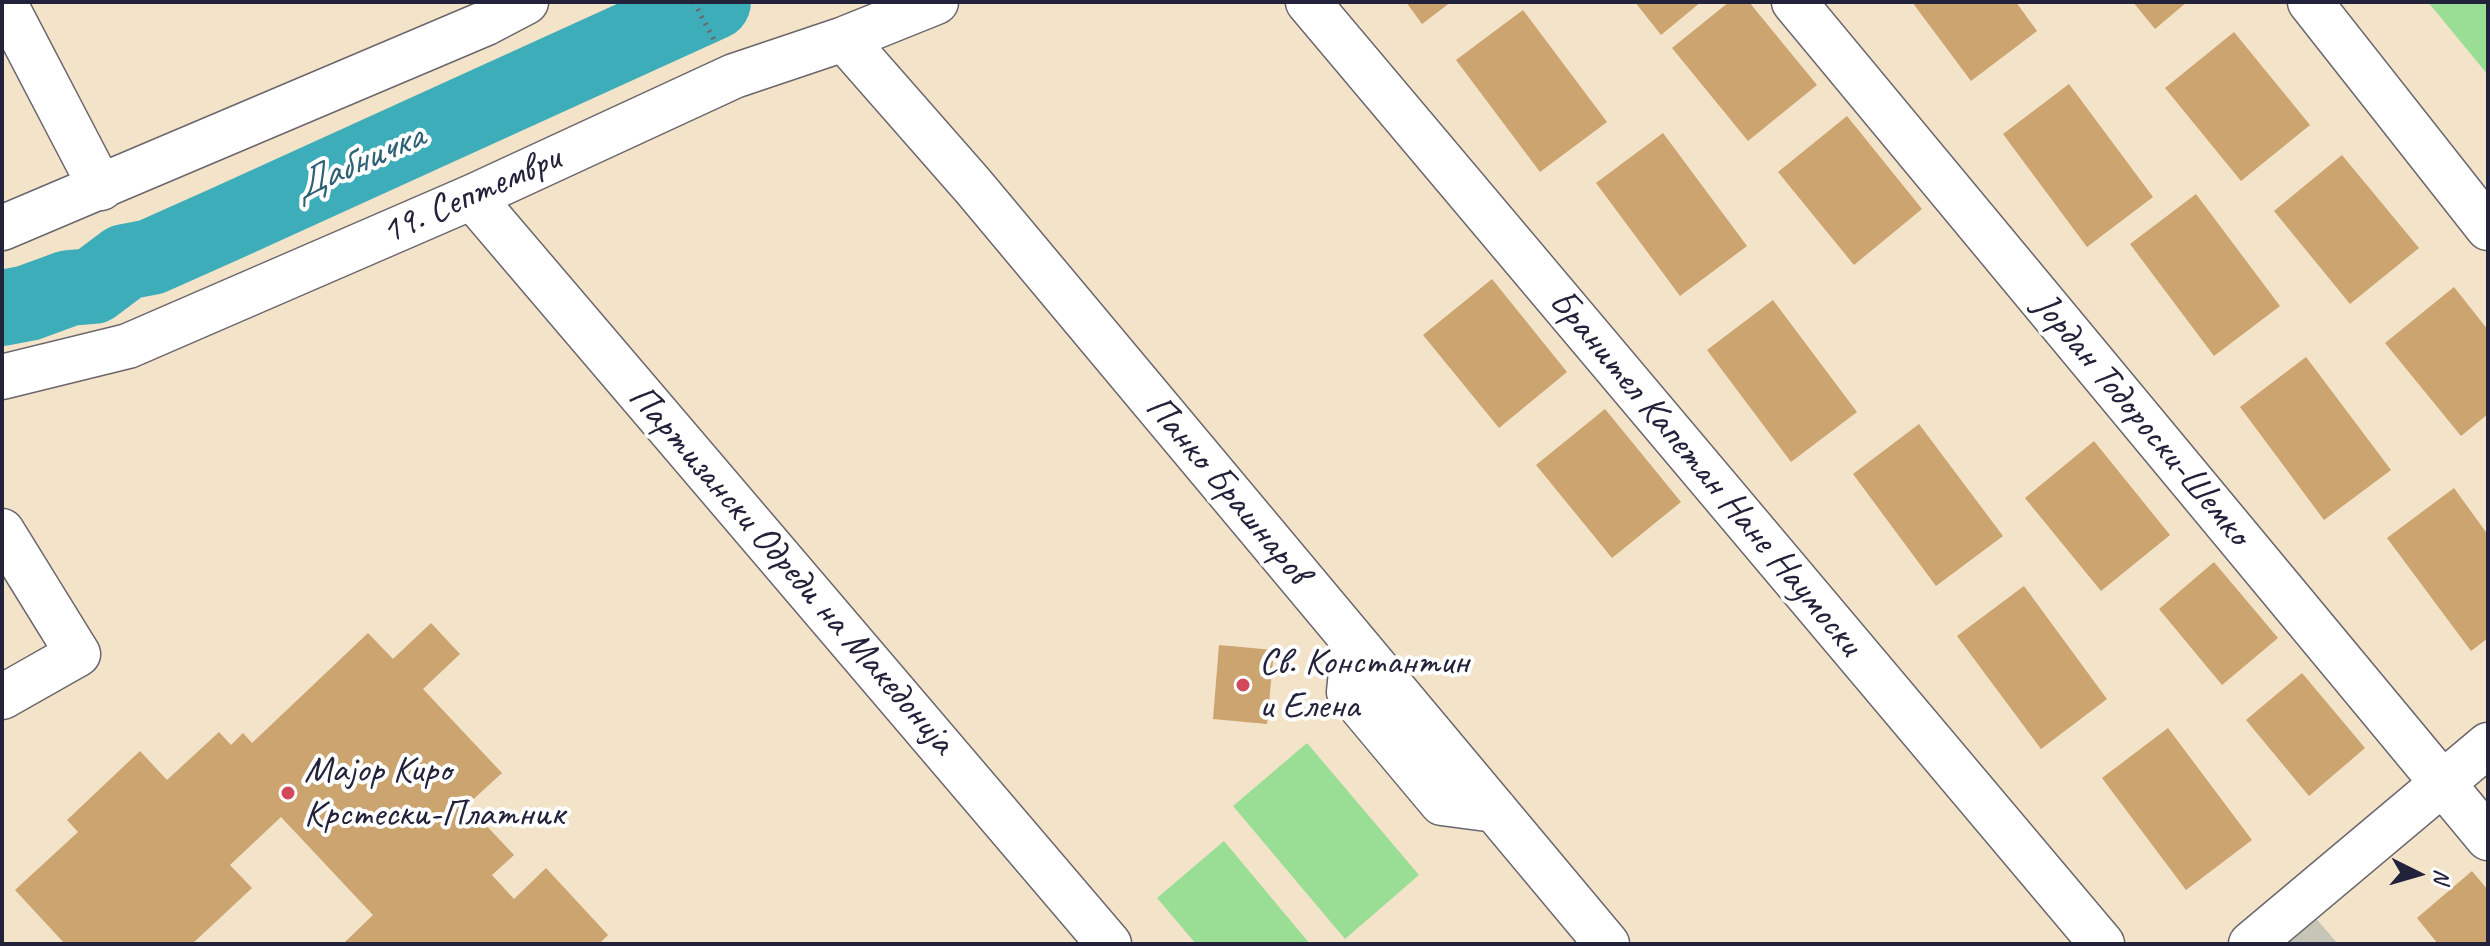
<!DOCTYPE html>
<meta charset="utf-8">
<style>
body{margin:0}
#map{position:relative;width:2490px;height:946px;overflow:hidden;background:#f3e3c9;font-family:Caveat,sans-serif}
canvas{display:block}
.frame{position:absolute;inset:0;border:4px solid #22223b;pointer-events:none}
.north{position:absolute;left:2378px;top:834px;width:80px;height:80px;-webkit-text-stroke:6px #fff;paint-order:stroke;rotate:95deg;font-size:22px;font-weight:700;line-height:32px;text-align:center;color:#22223b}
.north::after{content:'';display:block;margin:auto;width:28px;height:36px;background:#22223b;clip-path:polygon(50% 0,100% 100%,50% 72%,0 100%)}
</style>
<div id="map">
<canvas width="2490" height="946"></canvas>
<div class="frame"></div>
<div class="north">N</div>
</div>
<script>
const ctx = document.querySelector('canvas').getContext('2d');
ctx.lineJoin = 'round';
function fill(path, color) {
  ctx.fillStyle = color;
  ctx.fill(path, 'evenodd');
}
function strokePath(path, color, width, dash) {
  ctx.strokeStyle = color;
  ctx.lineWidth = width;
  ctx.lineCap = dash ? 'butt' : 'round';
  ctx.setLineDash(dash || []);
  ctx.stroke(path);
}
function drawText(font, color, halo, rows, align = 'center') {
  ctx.font = font + ' Caveat,sans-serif';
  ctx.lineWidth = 8;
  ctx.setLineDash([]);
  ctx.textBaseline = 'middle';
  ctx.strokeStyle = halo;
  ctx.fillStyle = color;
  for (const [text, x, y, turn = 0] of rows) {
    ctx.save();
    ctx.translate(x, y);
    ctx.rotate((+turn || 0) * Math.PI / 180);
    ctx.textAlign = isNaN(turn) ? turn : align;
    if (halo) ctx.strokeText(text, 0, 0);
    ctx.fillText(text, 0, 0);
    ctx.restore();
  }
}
fill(new Path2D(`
 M2301,901L2338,944H2251Z`), '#c6c5b8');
fill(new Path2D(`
 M2428,2H2488V75Z
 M1307,743L1419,875L1345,939L1233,806Z
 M1224,841L1310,944H1196L1157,898Z`), '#9ade96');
strokePath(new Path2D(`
 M2,308L28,303L69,288L93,286L125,262L151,257L225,224L713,2`), '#3dadb9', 76);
fill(new Path2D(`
 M1406,2H1451L1422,24Z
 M1635,2H1701L1661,35Z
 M1729,2H1749L1817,85L1748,141L1672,48Z
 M1912,2H2016L2037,31L1971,81Z
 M2133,2H2187L2155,29Z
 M1523,10L1607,122L1540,172L1456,60Z
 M2234,32L2310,125L2241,181L2165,88Z
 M2069,84L2153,197L2087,247L2003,134Z
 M1847,116L1922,209L1854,265L1778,172Z
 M1663,133L1747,246L1680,296L1596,183Z
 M2342,155L2419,248L2350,304L2274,211Z
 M2196,194L2280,306L2214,356L2130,244Z
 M1492,279L1567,372L1499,428L1423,335Z
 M2454,287L2488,330V414L2461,436L2385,343Z
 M1773,300L1857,412L1791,462L1707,350Z
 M2306,357L2391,470L2324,520L2240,407Z
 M1605,409L1681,502L1612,558L1536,465Z
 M1919,424L2003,536L1936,586L1853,474Z
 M2094,441L2170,535L2101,591L2025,498Z
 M2454,488L2488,535V638L2471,651L2387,538Z
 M2214,562L2278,638L2222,685L2159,609Z
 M2024,586L2107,699L2041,749L1957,636Z
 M431,623L460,654L423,689L502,773L467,805L514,855L492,875L514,899L546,868L608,935L599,944H343L373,915L281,817L230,865L252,888L192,944H65L15,890L78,832L67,820L140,751L167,780L219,732L231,745L243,733L252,743L368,633L393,659Z
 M1219,645L1274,650L1267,724L1213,719Z
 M2302,673L2365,748L2309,796L2246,720Z
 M2168,728L2252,840L2186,890L2102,778Z
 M2472,871L2488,890V944H2438L2417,918Z`), '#cba46f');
const minor = new Path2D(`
 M4,2L101,188
 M1308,2L2102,944
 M1794,2L2488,838
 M2310,2L2488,228
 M844,39L973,186L1607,944
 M472,197L1109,944
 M2,228L486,23L526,2
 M2,377L128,346L472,197L734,76L844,39L936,2
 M2,531L78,654L2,697
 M1354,643L1349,692L1442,803L1495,810
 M2251,944L2488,745`);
strokePath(minor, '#6b666d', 47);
strokePath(new Path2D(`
 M694,2L714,40`), '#6b666d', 5, [2, 6]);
strokePath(minor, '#fff', 44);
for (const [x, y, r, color] of [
 [1243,685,8,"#d1495b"],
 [288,793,8,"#d1495b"]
]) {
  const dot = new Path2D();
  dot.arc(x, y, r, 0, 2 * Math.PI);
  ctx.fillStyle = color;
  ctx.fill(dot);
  strokePath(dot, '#fff', 3);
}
drawText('38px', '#22223b', '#fff', [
 ["19. Септември",471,196,-24],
 ["Јордан Тодороски-Шемко",2141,420,50],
 ["Бранител Капетан Нане Наумоски",1705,473,50],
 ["Панко Брашнаров",1227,490,50],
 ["Партизански Одреди на Македонија",791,570,49]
]);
drawText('38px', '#22223b', '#fff', [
 ["Св. Константин",1259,663],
 ["и Елена",1259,707],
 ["Мајор Киро",304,771],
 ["Крстески-Платник",304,815]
], 'left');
drawText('italic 40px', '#2e6174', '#fff', [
 ["Дабничка",359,163,-24]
]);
</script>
